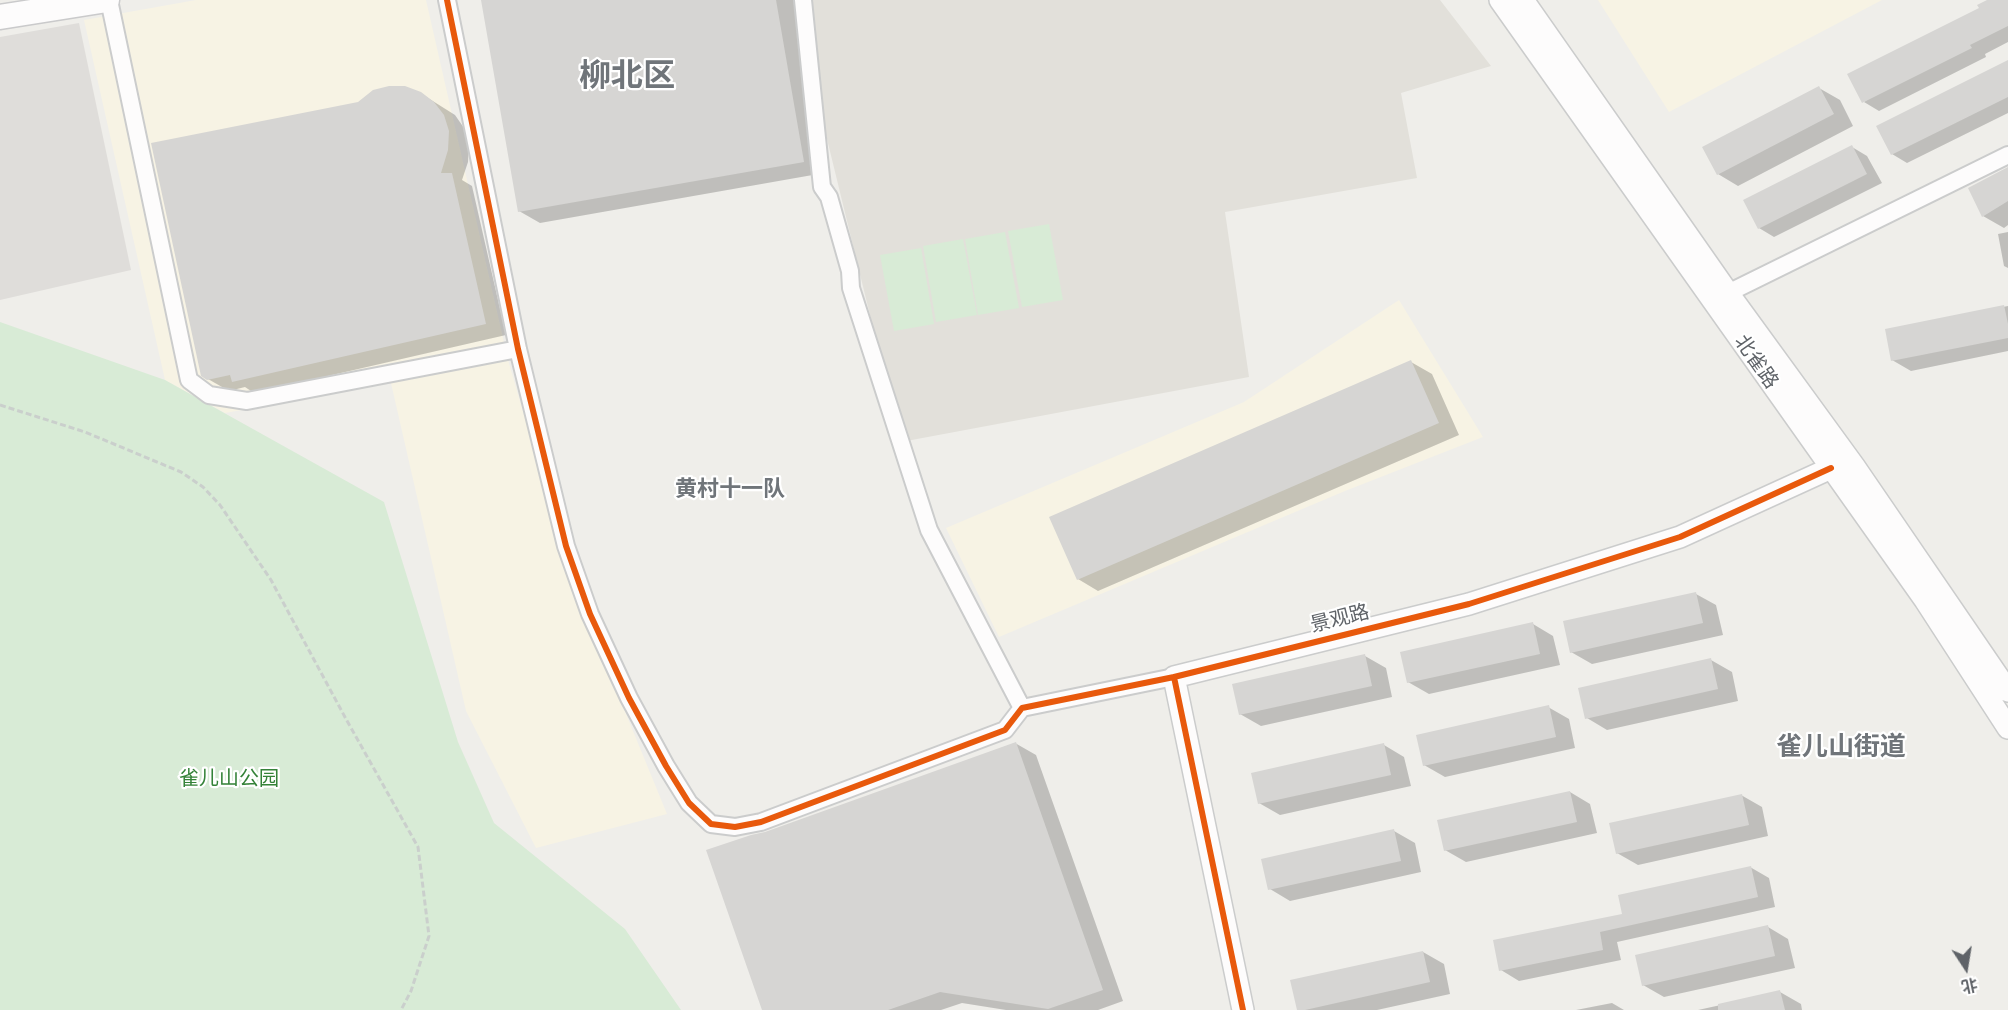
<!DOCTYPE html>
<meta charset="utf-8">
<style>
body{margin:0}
#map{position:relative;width:2008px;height:1010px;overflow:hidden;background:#efeeea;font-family:"IBM Plex Sans","Noto Sans SC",sans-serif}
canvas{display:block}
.north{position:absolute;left:1936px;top:938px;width:60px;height:60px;-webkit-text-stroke:4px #fff;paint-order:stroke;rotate:168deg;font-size:16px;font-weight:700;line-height:24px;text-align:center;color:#5f6368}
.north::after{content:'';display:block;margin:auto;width:21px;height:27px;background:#5f6368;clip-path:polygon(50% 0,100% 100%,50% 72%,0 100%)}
</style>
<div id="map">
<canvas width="2008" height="1010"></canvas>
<div class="north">北</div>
</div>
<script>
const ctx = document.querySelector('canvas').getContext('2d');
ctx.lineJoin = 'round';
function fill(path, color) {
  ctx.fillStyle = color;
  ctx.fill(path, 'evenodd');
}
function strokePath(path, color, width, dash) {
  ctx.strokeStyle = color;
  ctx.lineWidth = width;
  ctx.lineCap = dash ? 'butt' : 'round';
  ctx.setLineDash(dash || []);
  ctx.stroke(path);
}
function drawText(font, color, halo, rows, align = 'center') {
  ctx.font = font + ' "IBM Plex Sans","Noto Sans SC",sans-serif';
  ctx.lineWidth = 4.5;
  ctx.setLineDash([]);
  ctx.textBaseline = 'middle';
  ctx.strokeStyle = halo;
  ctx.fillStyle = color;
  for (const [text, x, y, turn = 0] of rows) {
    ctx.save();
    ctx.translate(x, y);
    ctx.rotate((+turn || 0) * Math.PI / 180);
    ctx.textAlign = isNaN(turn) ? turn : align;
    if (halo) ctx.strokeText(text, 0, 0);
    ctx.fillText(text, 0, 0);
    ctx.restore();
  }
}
fill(new Path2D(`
 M196,0H426L508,360L574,587L667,814L536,848L466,711L391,383L225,413L165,380L84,20Z
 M1598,0H1882L1669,112Z
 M1399,300L1483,437L1345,491L999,637L946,528L1244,402Z`), '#f7f3e4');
fill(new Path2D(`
 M79,23L131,270L0,300V37Z`), '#dfddda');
fill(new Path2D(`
 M808,0H1440L1491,66L1401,93L1417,178L1225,212L1249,377L901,442L816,94Z`), '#e2e0da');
fill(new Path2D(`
 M1049,224L1063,300L1022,307L1008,231Z
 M1005,232L1019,308L978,315L965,239Z
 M963,239L977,315L936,322L923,246Z
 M921,248L934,324L894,331L880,255Z
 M0,322L165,380L384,502L458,742L494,823L625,929L681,1010H0Z`), '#d8ebd6');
fill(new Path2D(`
 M482,0H794L824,173L540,223L519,211Z
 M1990,0H2008V42L1985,54L1986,57L1879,111L1864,102Z
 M2008,61V113L1907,163L1892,154Z
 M1819,88L1840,100L1853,126L1738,186L1718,174Z
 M420,93L455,115L464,128L469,144L468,162L462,180L472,186L506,335L254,393L245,387L229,391L208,379Z
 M1852,147L1867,156L1882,183L1774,237L1759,228Z
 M2008,168V225L2004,228L1983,216Z
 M2008,232V268L2004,266L1998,234Z
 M2008,306V351L1911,371L1892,360L1886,330Z
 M1411,362L1432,374L1459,435L1098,591L1078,579Z
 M1696,594L1716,605L1723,635L1592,664L1571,652Z
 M1533,624L1553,636L1560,665L1429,694L1408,682Z
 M1365,656L1386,668L1392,697L1261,726L1240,714Z
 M1711,660L1732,672L1738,701L1607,730L1587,718Z
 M1548,707L1569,719L1575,748L1445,777L1424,765Z
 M1015,743L1036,755L1123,1001L1098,1010H1006L962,1003L941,1010H763L765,833Z
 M1384,745L1404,757L1411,786L1280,815L1259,803Z
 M1570,792L1590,804L1597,833L1466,862L1445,850Z
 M1741,795L1762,807L1768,836L1638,865L1617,853Z
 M1394,831L1415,843L1421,872L1290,901L1270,889Z
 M1750,867L1769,878L1775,907L1617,942L1621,960L1519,981L1501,970L1624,915Z
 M1768,927L1788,939L1795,968L1664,997L1643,985Z
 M1423,952L1444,964L1450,994L1377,1010H1298Z
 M1780,992L1801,1004L1802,1010H1698Z
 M1612,1003L1624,1010H1576Z`), '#0003');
fill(new Path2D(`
 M481,0H776L804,162L518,212Z
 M1987,0H2008V26L1970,45L1972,48L1862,103L1847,74L1979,8L1977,5Z
 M2008,60V97L1891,155L1876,126Z
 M389,86H405L421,92L434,102L444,115L449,131L448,150L441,173H452L486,324L232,382L230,375L207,380L201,376L151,143L358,102L373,90Z
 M1819,86L1834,114L1717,175L1702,147Z
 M1852,145L1867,174L1758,229L1743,200Z
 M2008,167V201L1982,217L1968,188Z
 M2004,305L2008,324V338L1891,361L1885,329Z
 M1411,360L1439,423L1077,580L1049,517Z
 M1696,592L1703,623L1570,653L1563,621Z
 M1533,622L1540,654L1407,683L1400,652Z
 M1365,654L1372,686L1239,715L1232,684Z
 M1711,658L1718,689L1585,719L1578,688Z
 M1549,705L1556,737L1423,766L1416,735Z
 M1016,742L1103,990L1048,1009L940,992L888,1010H762L706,850L751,835L765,832Z
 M1384,743L1391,775L1258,804L1251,773Z
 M1570,791L1577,822L1444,851L1437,820Z
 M1742,794L1749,825L1616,854L1609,823Z
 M1394,829L1401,861L1268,890L1261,859Z
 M1751,866L1758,897L1600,932L1603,950L1499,971L1493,940L1622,914L1618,895Z
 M1768,925L1775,956L1642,986L1635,955Z
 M1423,951L1430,982L1305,1010H1297L1290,980Z
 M1780,990L1785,1010H1718V1004Z`), '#d6d5d3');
const minor = new Path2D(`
 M109,0L189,380L209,395L247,401L518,349
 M447,0L518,349L566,546L590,614L629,698L666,766L689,803L711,824L735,827L761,822L1005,730L1022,708L1174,677
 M803,0L822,187L829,197L850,271L851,288L929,530L1022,708
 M1728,293L2008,155`);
const tertiary = new Path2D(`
 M1500,0L1925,600L2008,728
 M1523,0L1728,293L1854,466L2008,691
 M1243,1010L1174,677L1469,604L1680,537L1831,468`);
const secondary = new Path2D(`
 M0,17L107,0`);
strokePath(minor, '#cbcccc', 20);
strokePath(tertiary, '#cbcccc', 24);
strokePath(secondary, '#cacacb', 27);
strokePath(new Path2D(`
 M0,405L85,432L181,472L203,487L220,505L271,580L346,719L418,847L429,936L411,991L401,1010`), '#cacfcc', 3, [6, 3]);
strokePath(minor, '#fdfcfc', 16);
strokePath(tertiary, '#fdfcfc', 21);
strokePath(secondary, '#fdfcfc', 24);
strokePath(new Path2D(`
 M447,0L518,349L566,546L590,614L629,698L666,766L689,803L711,824L735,827L761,822L1005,730L1022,708L1174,677
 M1243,1010L1174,677L1469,604L1680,537L1831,468`), '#e8590c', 6);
drawText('20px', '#5f6368', '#fff', [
 ["北雀路",1756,362,55],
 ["景观路",1340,619,-14]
]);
drawText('20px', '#348238', '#fff', [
 ["雀儿山公园",229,779]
]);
drawText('bold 22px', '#70757a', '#fff', [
 ["黄村十一队",730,490]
]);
drawText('bold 26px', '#70757a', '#fff', [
 ["雀儿山街道",1841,747]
]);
drawText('bold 32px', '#70757a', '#fff', [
 ["柳北区",627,77]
]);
</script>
